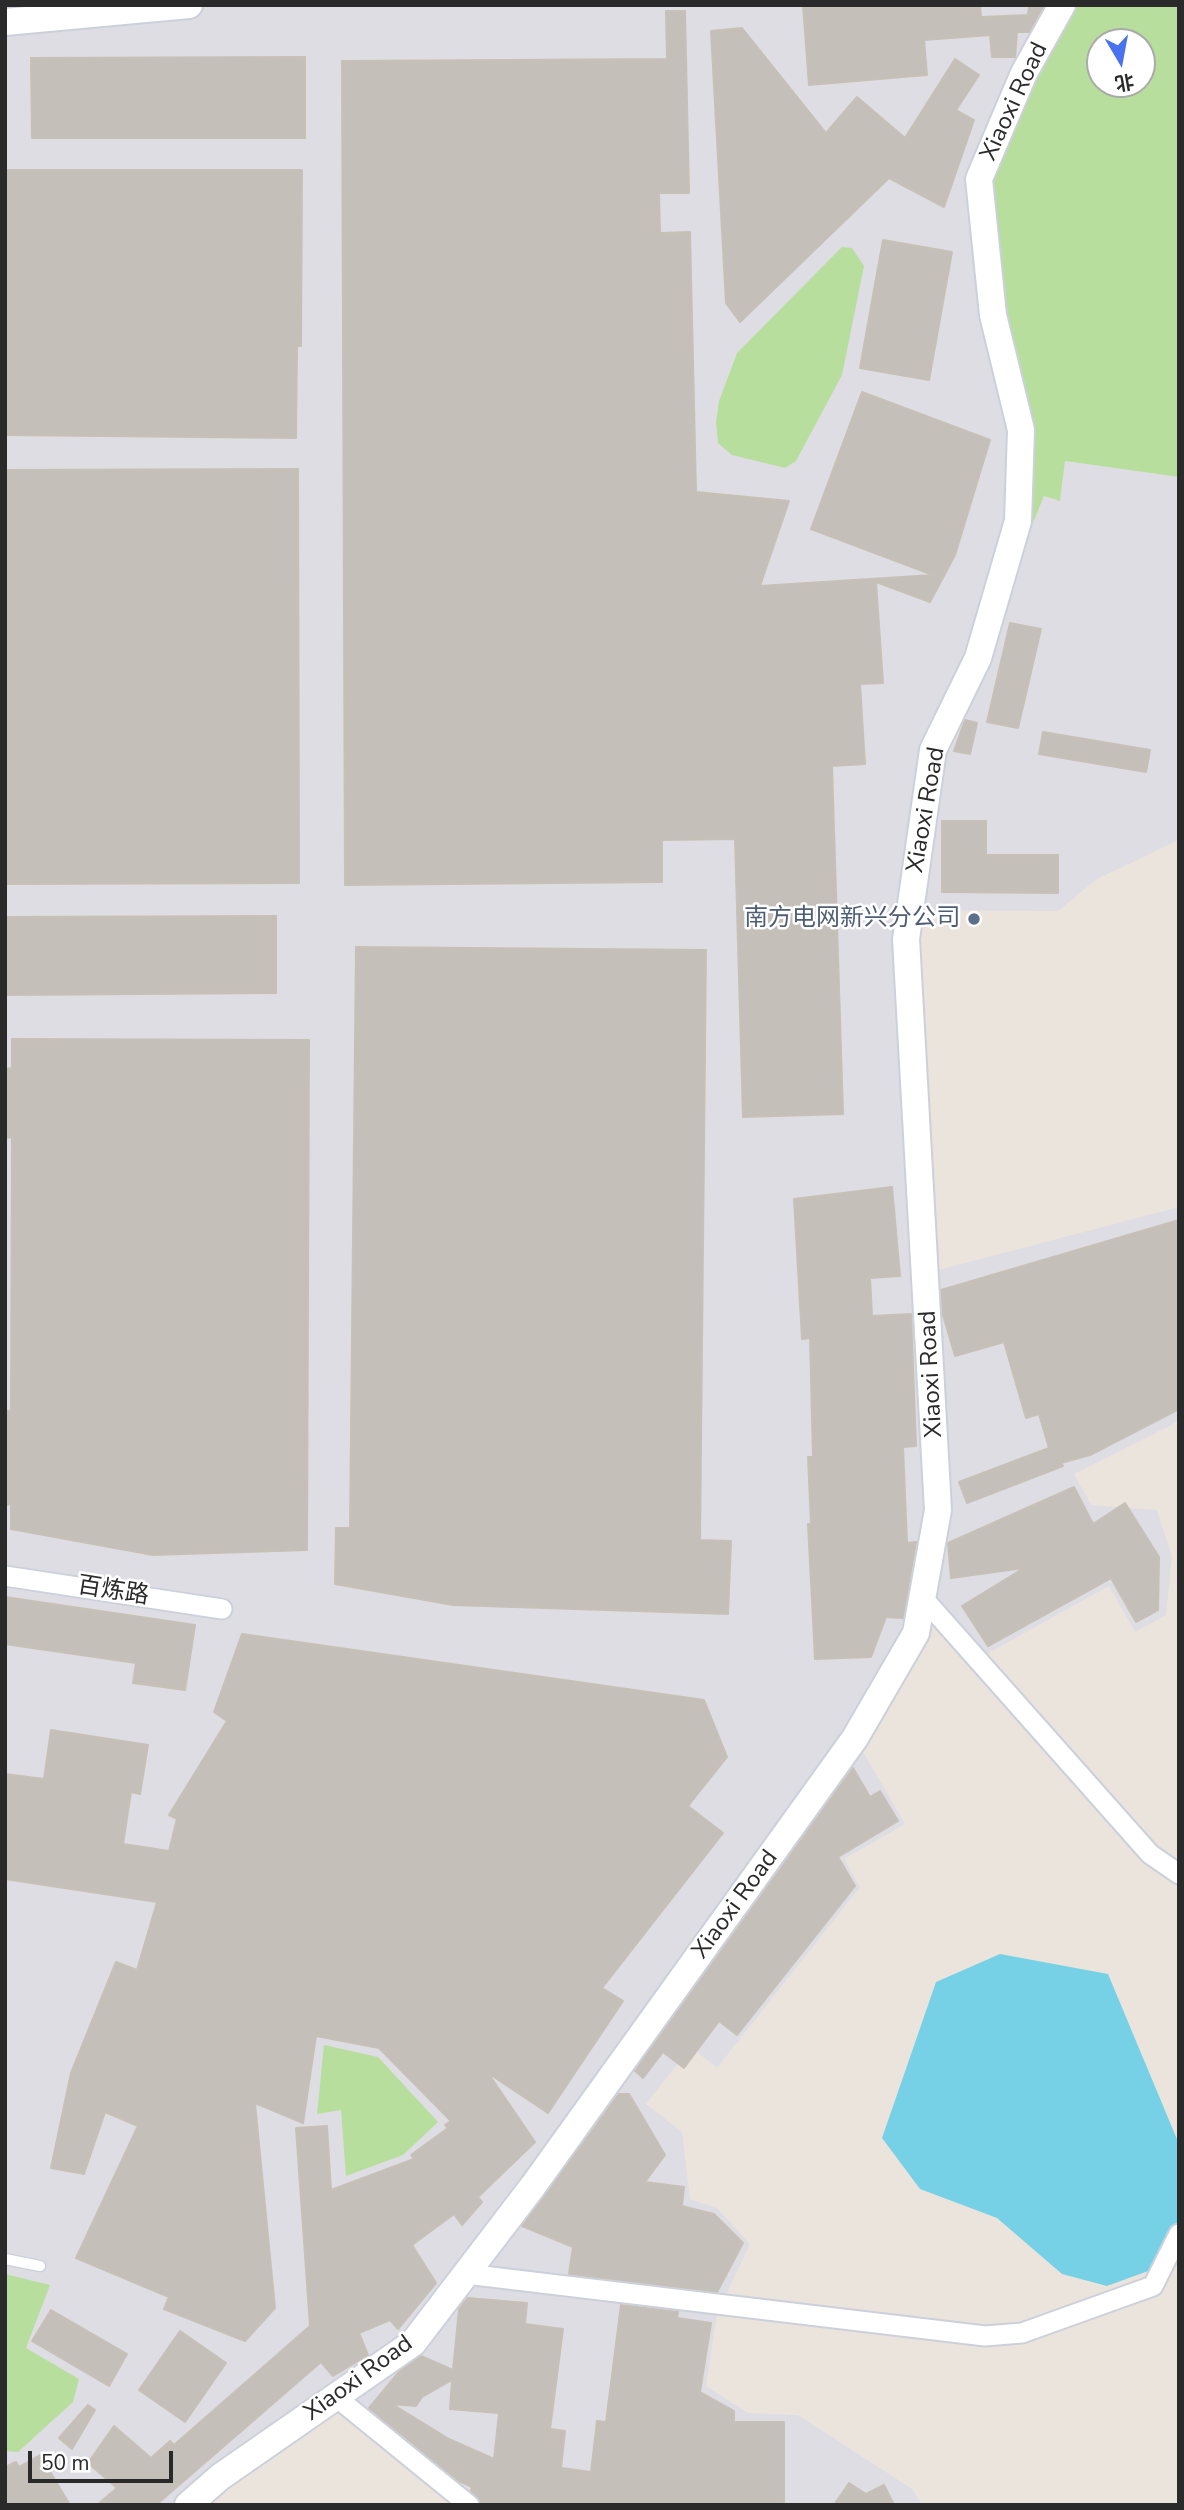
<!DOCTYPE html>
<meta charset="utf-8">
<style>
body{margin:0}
#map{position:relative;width:1184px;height:2510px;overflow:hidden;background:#ebe4dd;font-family:"Nunito Sans","Noto Sans SC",sans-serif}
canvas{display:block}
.frame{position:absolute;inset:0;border:7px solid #2a2a2a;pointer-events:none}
.north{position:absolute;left:1086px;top:28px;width:70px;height:70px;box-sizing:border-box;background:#fff;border:2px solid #aaa;border-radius:50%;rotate:170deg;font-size:19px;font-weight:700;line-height:28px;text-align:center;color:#2a2a2a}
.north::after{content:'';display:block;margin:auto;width:24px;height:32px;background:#4872ee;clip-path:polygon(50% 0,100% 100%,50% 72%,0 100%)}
.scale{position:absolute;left:28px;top:2451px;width:145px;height:32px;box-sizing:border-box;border:4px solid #2a2a2a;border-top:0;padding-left:9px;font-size:21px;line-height:24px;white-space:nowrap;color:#2a2a2a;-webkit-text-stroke:5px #fff;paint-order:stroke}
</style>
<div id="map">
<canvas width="1184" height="2510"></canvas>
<div class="frame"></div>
<div class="north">北</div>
<div class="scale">50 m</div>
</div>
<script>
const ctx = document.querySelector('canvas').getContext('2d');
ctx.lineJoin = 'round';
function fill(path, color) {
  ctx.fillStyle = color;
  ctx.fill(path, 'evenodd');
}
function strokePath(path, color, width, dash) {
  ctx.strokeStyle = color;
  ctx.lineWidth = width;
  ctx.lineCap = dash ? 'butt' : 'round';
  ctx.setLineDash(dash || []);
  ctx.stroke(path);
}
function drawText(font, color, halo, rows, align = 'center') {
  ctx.font = font + ' "Nunito Sans","Noto Sans SC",sans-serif';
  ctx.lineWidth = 5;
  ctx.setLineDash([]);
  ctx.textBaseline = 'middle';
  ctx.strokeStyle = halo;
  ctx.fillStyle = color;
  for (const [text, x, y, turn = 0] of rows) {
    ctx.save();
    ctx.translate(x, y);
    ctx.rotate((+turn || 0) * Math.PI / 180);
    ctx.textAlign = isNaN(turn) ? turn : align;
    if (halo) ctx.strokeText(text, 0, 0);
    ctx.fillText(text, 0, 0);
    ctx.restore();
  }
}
fill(new Path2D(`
 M189,5H1062L1021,430L1018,521L982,648L1044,495L1060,501L1065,461L1179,477V840L1097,879L1058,911L910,910L927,1273L1179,1207V1421L1074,1474L1091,1505L1157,1510L1172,1556L1166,1615L1135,1632L1109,1586L985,1655L956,1618L935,1603L855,1738L905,1824L844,1859L860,1887L717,2068L691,2047L646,2104L682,2132L690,2199L717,2208L750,2244L717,2314L706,2386L748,2413L798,2415L912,2489L922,2505H469L336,2397L188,2505H5V22Z`), '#dfdde4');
fill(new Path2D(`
 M1062,5H1179V477L1065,461L1060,501L1044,496L978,658L1018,521L979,179ZM1100,42H1142V84H1100Z
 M842,247L852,248L864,266L842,375L796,461L785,468L732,455L718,443L716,422L719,401L737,353Z
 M324,2045L378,2057L438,2122L403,2155L346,2176L341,2110L317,2114Z
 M5,2274L50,2285L26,2348L79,2379L73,2402L18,2452L5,2451Z`), '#b8de9d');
fill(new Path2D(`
 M1000,1954L1108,1974L1179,2144V2218L1162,2266L1107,2286L1062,2274L997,2218L920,2189L882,2138L936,1982Z`), '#77d1e6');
const building = new Path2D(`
 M803,5H980L981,17L1028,15L1029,5H1044L1029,32H1017L1015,57H992L990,35L924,40L927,75L809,85Z
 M666,11H685L689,193H659L660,233L690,232L696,492L789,501L760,586L933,575L811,529L862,392L990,440L955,555L930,602L876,582L883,683L860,684L865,764L832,766L843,1114L743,1117L735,839L662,840V882L345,885L342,61L667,59Z
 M742,28L826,133L857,97L905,138L955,59L979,75L956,110L974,120L944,207L889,178L740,322L726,303L711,31Z
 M305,57V138H32L31,58Z
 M5,170H302L301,346H297L296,438L5,435Z
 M883,240L952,252L929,380L860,368Z
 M298,469L299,883L5,884V470Z
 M1010,623L1041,629L1018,728L987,722Z
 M965,720L977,723L970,754L954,751Z
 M1043,732L1150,750L1146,772L1039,754Z
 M942,821H986V855H1058V893L942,892Z
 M276,916V993L5,995V917Z
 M356,947L706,950L700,1540L731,1541L728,1614L453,1605L335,1584L336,1528H350Z
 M12,1039L309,1040L307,1550L153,1555L11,1529V1504L5,1505V1411H11L12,1137L5,1138V1069L12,1068Z
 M892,1187L900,1276L870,1278L872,1316L911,1314L916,1446L903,1447L907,1543L916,1542L903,1618L886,1617L871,1657L815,1659L808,1524H811L808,1457H813L810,1338L802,1339L794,1199Z
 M1179,1220V1409L1090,1455L1061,1463L1063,1466L967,1503L959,1482L1049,1448L1039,1414L1026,1418L1004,1342L955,1356L943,1315L941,1290Z
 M1074,1487L1093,1524L1125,1503L1159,1557L1158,1610L1136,1622L1111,1578L988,1646L962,1606L1024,1568L951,1578L948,1543Z
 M5,1597L195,1625L185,1690L133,1683L136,1663L5,1644Z
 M242,1634L704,1700L727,1757L688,1806L723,1833L602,1988L623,2001L548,2113L488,2073L535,2142L478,2197L482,2202L462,2225L454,2214L412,2245L436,2283L398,2329L390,2320L359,2333L368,2355L333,2376L321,2362L156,2505H97L117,2488L88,2463L114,2426L151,2458L170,2441L174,2445L310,2326L296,2128L327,2126L331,2190L414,2159L411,2155L448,2128L445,2125L451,2121L379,2048L316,2036L303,2123L255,2103L275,2308L245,2341L164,2309L169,2297L76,2258L138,2126L105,2112L84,2174L51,2168L71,2073L116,1962L137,1970L157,1902L5,1879V1774L44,1779L51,1730L148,1745L140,1794L131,1792L123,1844L169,1851L177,1819L169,1815L227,1721L214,1712Z
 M853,1768L870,1797L880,1791L898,1821L838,1857L855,1886L737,2035L719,2021L684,2068L663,2052L643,2078L635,2071Z
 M619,2094H629L665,2155L645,2182L684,2187L682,2206L714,2214L743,2243L717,2292L569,2274L573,2247L522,2226Z
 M468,2298L527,2303L525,2324L563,2329L550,2429L565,2431L561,2468L591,2472L597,2421L606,2422L621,2305L678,2312L677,2318L711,2323L700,2392L734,2411V2422H784V2505H481L471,2491L472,2487L457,2480L369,2408L399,2372L421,2356L453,2370L459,2309ZM452,2380L450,2409L499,2413L494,2459L449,2439L392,2404L416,2406L422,2397Z
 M51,2310L127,2354L109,2386L32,2341Z
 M180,2331L226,2363L185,2422L139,2390Z
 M88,2405L95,2410L72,2449L59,2438Z
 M40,2455L70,2505H5V2467L16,2462L19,2467Z
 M849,2483L866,2494L884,2485L894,2505H834Z`);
fill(building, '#c4bfb9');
strokePath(building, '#c7c0b7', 2);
const lane = new Path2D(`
 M5,2259L40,2266`);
const street = new Path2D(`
 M5,1576L222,1609
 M923,1598L1150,1854L1179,1874
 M466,2274L985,2336L1022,2333L1153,2286L1179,2234
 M336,2397L469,2505`);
const secondary = new Path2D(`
 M5,22L189,5
 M188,2505L220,2477L413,2343L533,2186L855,1738L916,1633L938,1510L906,939L933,750L978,658L1018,521L1021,430L993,315L979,179L1024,73L1062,5`);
strokePath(lane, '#ccd0db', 13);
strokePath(street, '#ccd0db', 23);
strokePath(secondary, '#ccd0db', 30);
strokePath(lane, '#fff', 10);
strokePath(street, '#fff', 19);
strokePath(secondary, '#fff', 26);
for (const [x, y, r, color] of [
 [974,919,7,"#5c6f8a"]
]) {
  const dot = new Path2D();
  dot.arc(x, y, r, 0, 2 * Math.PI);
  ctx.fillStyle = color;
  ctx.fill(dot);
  strokePath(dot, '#fff', 2.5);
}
drawText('24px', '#2a2a2a', '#fff', [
 ["Xiaoxi Road",1015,102,-65],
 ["Xiaoxi Road",927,810,-80],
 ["Xiaoxi Road",932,1374,-93],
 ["百炼路",113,1592,9],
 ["Xiaoxi Road",736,1905,-54],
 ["Xiaoxi Road",359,2379,-36]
]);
drawText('24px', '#4e5e75', '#fff', [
 ["南方电网新兴分公司",960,919]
], 'right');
</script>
